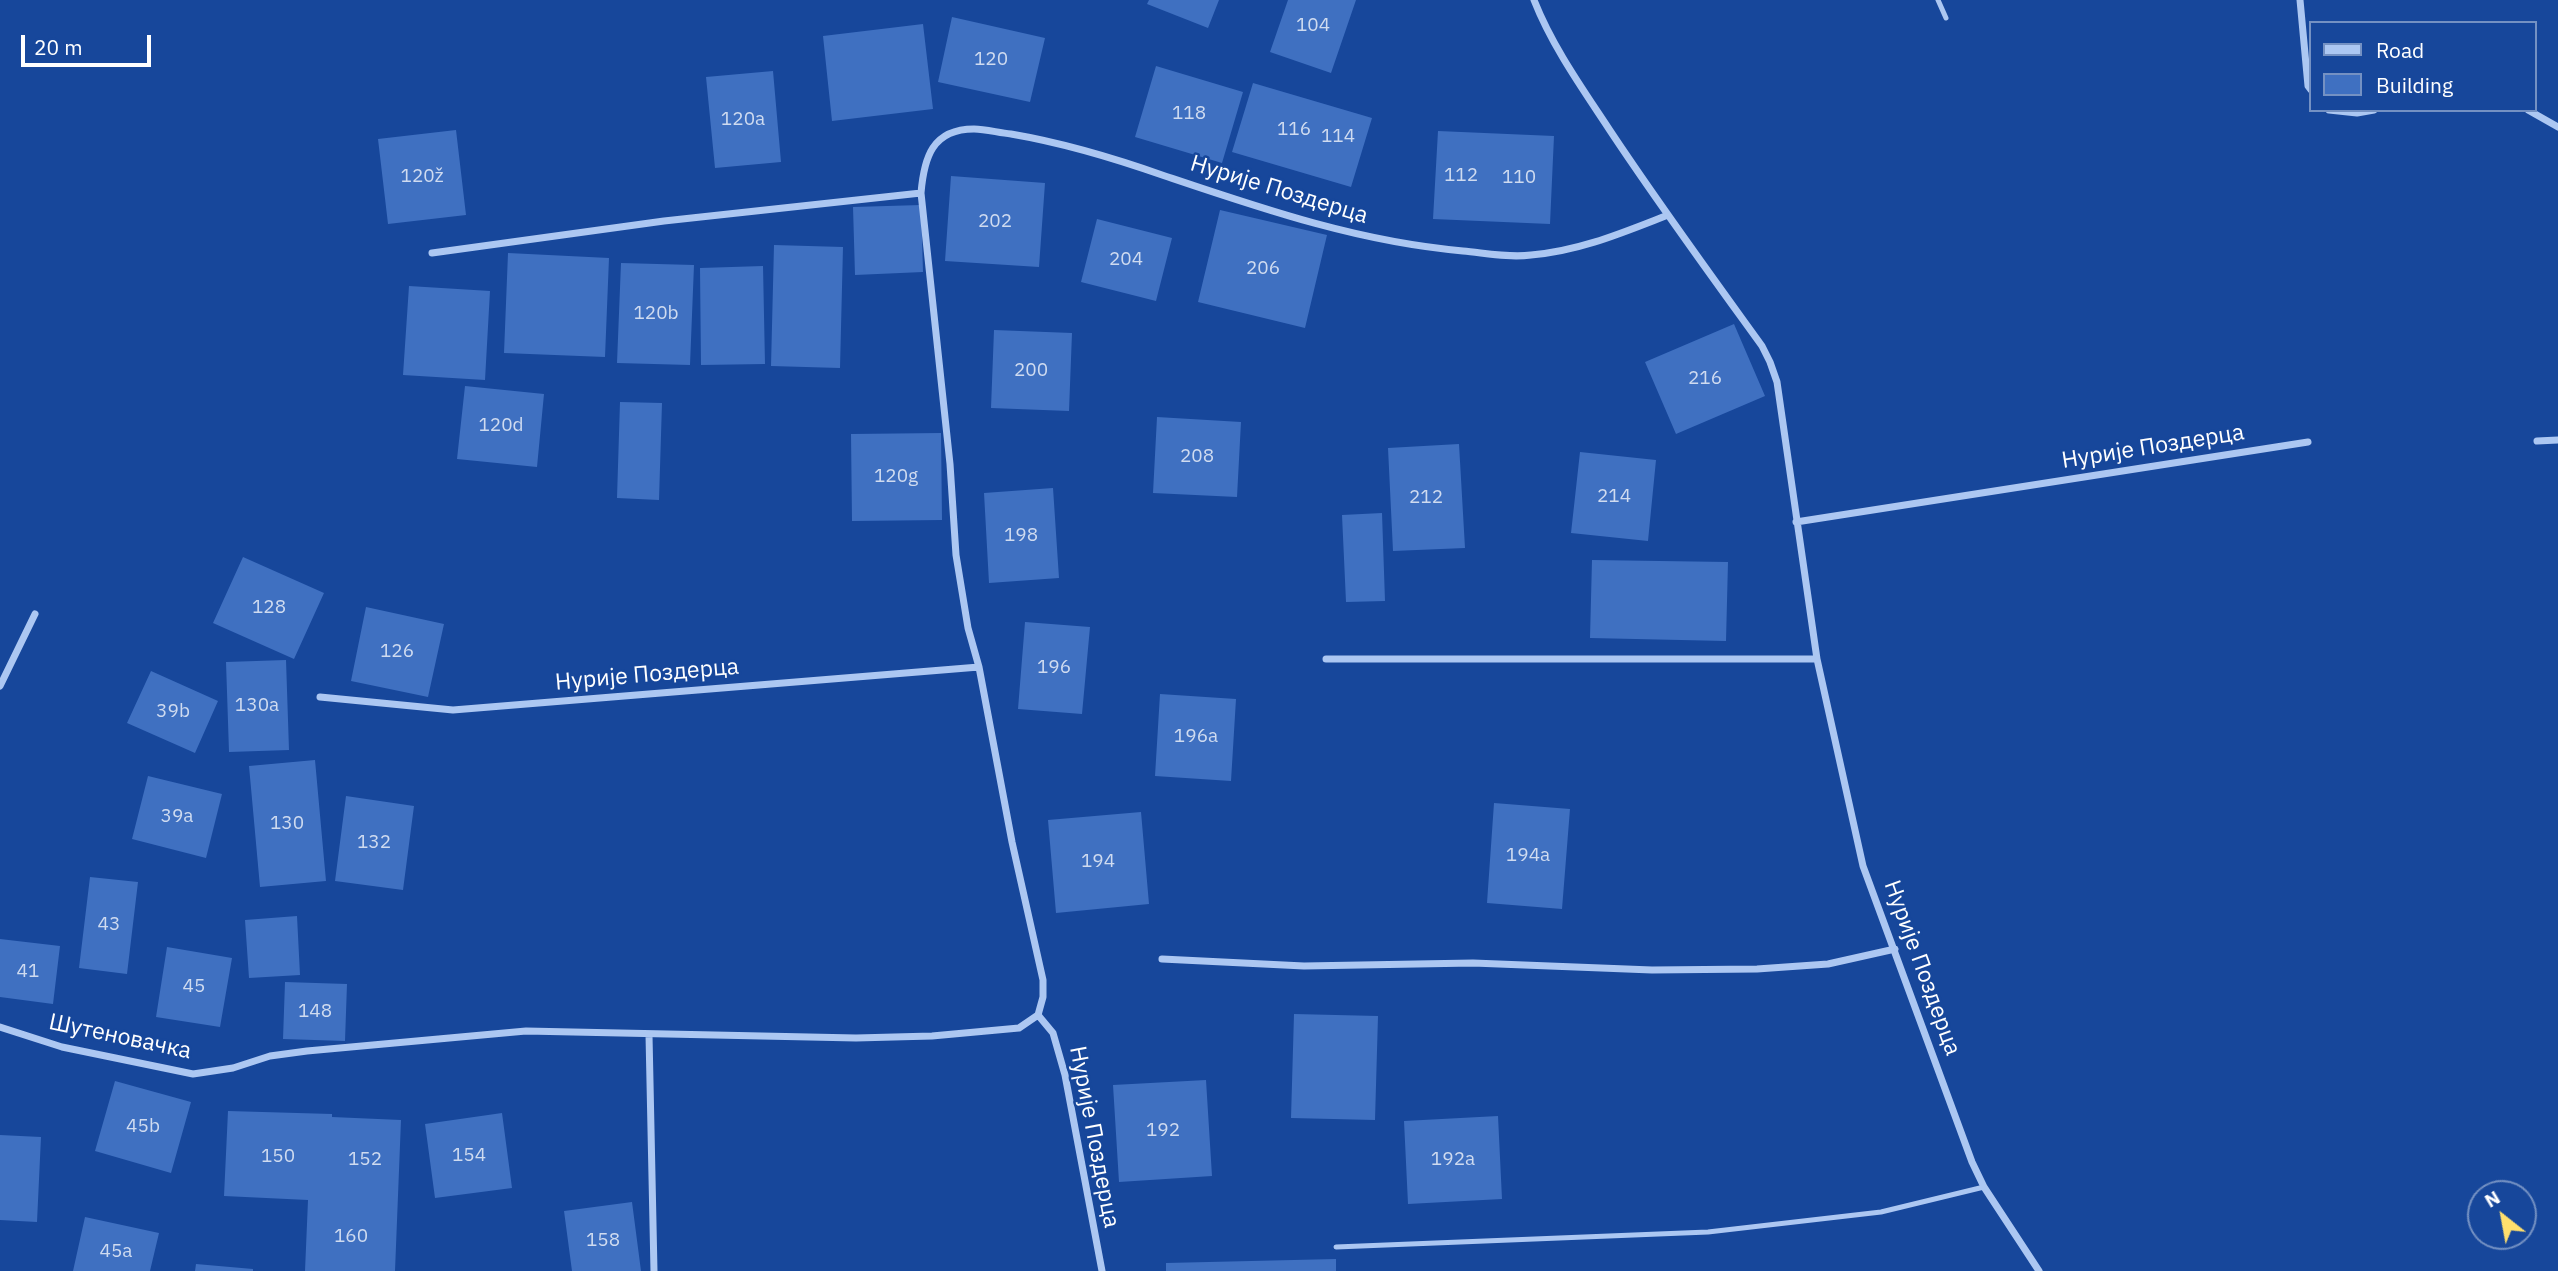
<!DOCTYPE html>
<meta charset="utf-8">
<style>
body{margin:0}
#map{position:relative;width:2558px;height:1271px;overflow:hidden;background:#17479b;font-family:"IBM Plex Sans",sans-serif}
canvas{display:block}
.legend{position:absolute;left:2309px;top:21px;width:228px;height:91px;box-sizing:border-box;background:#17479b;border:2px solid #7491c3;margin:0;padding:9px 12px;list-style:none;font-size:21px;color:#fff}
.legend li{display:flex;align-items:center;gap:14px;height:35px}
.legend b{width:35px;border:2px solid #7491c3}
.north{position:absolute;left:2467px;top:1180px;width:70px;height:70px;box-sizing:border-box;background:#17479b;border:2px solid #7491c3;border-radius:50%;rotate:329deg;font-size:19px;font-weight:700;line-height:28px;text-align:center;color:#fff}
.north::after{content:'';display:block;margin:auto;width:24px;height:32px;background:#ffdf6d;clip-path:polygon(50% 0,100% 100%,50% 72%,0 100%)}
.scale{position:absolute;left:21px;top:35px;width:130px;height:32px;box-sizing:border-box;border:4px solid #fff;border-top:0;padding-left:9px;font-size:21px;line-height:24px;white-space:nowrap;color:#fff;-webkit-text-stroke:5px #17479b;paint-order:stroke}
</style>
<div id="map">
<canvas width="2558" height="1271"></canvas>
<ul class="legend">
<li><b style="height:9px;background:#acc7f2"></b>Road</li>
<li><b style="height:19px;background:#3f70c1"></b>Building</li>
</ul>
<div class="north">N</div>
<div class="scale">20 m</div>
</div>
<script>
const ctx = document.querySelector('canvas').getContext('2d');
ctx.lineJoin = 'round';
function fill(path, color) {
  ctx.fillStyle = color;
  ctx.fill(path, 'evenodd');
}
function strokePath(path, color, width, dash) {
  ctx.strokeStyle = color;
  ctx.lineWidth = width;
  ctx.lineCap = dash ? 'butt' : 'round';
  ctx.setLineDash(dash || []);
  ctx.stroke(path);
}
function drawText(font, color, halo, rows, align = 'center') {
  ctx.font = font + ' "IBM Plex Sans",sans-serif';
  ctx.lineWidth = 5;
  ctx.setLineDash([]);
  ctx.textBaseline = 'middle';
  ctx.strokeStyle = halo;
  ctx.fillStyle = color;
  for (const [text, x, y, turn = 0] of rows) {
    ctx.save();
    ctx.translate(x, y);
    ctx.rotate((+turn || 0) * Math.PI / 180);
    ctx.textAlign = isNaN(turn) ? turn : align;
    if (halo) ctx.strokeText(text, 0, 0);
    ctx.fillText(text, 0, 0);
    ctx.restore();
  }
}
fill(new Path2D(`
 M1149,0H1219L1208,28L1147,4Z
 M1288,0H1356L1331,73L1270,52Z
 M952,17L1045,38L1030,102L938,82Z
 M923,24L933,109L832,121L823,36Z
 M1156,66L1243,92L1222,163L1135,137Z
 M773,71L781,162L715,168L706,77Z
 M1253,83L1372,118L1351,187L1232,152Z
 M456,130L466,215L388,224L378,139Z
 M1438,131L1554,136L1550,224L1433,219Z
 M951,176L1045,183L1039,267L945,261Z
 M921,205L923,272L855,275L853,207Z
 M1220,210L1327,235L1305,328L1198,302Z
 M1097,219L1172,238L1156,301L1081,282Z
 M774,245L843,247L840,368L771,366Z
 M508,253L609,258L605,357L504,353Z
 M621,263L694,265L690,365L617,363Z
 M763,266L765,364L701,365L700,268Z
 M409,286L490,291L485,380L403,375Z
 M1734,324L1765,396L1676,434L1645,362Z
 M994,330L1072,333L1069,411L991,408Z
 M465,386L544,394L537,467L457,459Z
 M620,402L662,403L659,500L617,498Z
 M1157,417L1241,422L1237,497L1153,493Z
 M941,433L942,520L852,521L851,434Z
 M1459,444L1465,548L1393,551L1388,448Z
 M1580,452L1656,460L1648,541L1571,533Z
 M1053,488L1059,578L989,583L984,493Z
 M1382,513L1385,601L1346,602L1342,515Z
 M243,557L324,593L294,659L213,623Z
 M1592,560L1728,562L1726,641L1590,638Z
 M366,607L444,624L428,697L351,681Z
 M1025,622L1090,627L1082,714L1018,709Z
 M286,660L289,750L229,752L226,662Z
 M151,671L218,701L195,753L127,723Z
 M1160,694L1236,699L1231,781L1155,776Z
 M315,760L326,881L260,887L249,766Z
 M148,776L222,794L206,858L132,839Z
 M346,796L414,806L403,890L335,881Z
 M1494,803L1570,809L1562,909L1487,903Z
 M1141,812L1149,904L1056,913L1048,820Z
 M90,877L138,882L127,974L79,968Z
 M297,916L300,975L249,978L245,920Z
 M0,939L60,946L53,1004L0,997Z
 M167,947L232,958L220,1027L156,1017Z
 M285,982L347,984L345,1041L283,1039Z
 M1294,1014L1378,1016L1375,1120L1291,1118Z
 M1206,1080L1212,1176L1119,1182L1113,1085Z
 M115,1081L191,1102L171,1173L95,1151Z
 M228,1111L332,1114V1117L401,1120L395,1271H305L308,1200L224,1196Z
 M502,1113L512,1188L435,1198L425,1124Z
 M1498,1116L1502,1199L1408,1204L1404,1121Z
 M0,1135L41,1137L37,1222L0,1220Z
 M632,1202L641,1271H572L564,1211Z
 M85,1217L159,1233L150,1271H73Z
 M1336,1259V1271H1166V1263Z
 M196,1264L253,1269V1271H195Z`), '#3f70c1');
strokePath(new Path2D(`
 M1938,0L1946,18
 M1336,1247L1708,1232L1881,1212L1984,1187`), '#acc7f2', 5);
strokePath(new Path2D(`
 M1534,0C1552,46 1582,88 1609,129C1658,203 1710,274 1762,346L1770,362L1777,382L1817,659L1863,866L1972,1162L1984,1187L2039,1271
 M2300,0L2308,86L2311,90
 M2329,110L2357,113L2374,110
 M2528,110L2558,127
 M432,253L664,221L921,193
 M2537,441L2558,440
 M1796,522L2308,442
 M1326,659H1817
 M0,686L35,614
 M320,697L453,710L979,667
 M1162,959L1304,966L1473,963L1652,970L1757,969L1828,964L1895,949
 M1038,1015L1053,1033L1065,1075L1102,1271
 M0,1027L62,1047L193,1074L233,1068L270,1056L307,1051L526,1031L856,1038L932,1036L1019,1028L1038,1015L1043,997V980L1012,842L979,667L968,628L956,555L950,464L921,193C924,158 932,129 974,129C986,129 999,133 1011,134C1064,143 1114,158 1165,176C1263,209 1359,242 1463,251C1485,253 1509,258 1531,255C1580,251 1624,232 1668,215
 M649,1035L654,1271`), '#acc7f2', 7);
drawText('19px', '#cfdbf0', null, [
 ["104",1313,26],
 ["120",991,60],
 ["118",1189,114],
 ["120a",743,120],
 ["116",1294,130],
 ["114",1338,137],
 ["112",1461,176],
 ["120ž",422,177],
 ["110",1519,178],
 ["202",995,222],
 ["204",1126,260],
 ["206",1263,269],
 ["120b",656,314],
 ["200",1031,371],
 ["216",1705,379],
 ["120d",501,426],
 ["208",1197,457],
 ["120g",896,477],
 ["214",1614,497],
 ["212",1426,498],
 ["198",1021,536],
 ["128",269,608],
 ["126",397,652],
 ["196",1054,668],
 ["130a",257,706],
 ["39b",173,712],
 ["196a",1196,737],
 ["39a",177,817],
 ["130",287,824],
 ["132",374,843],
 ["194a",1528,856],
 ["194",1098,862],
 ["43",109,925],
 ["41",28,972],
 ["45",194,987],
 ["148",315,1012],
 ["45b",143,1127],
 ["192",1163,1131],
 ["154",469,1156],
 ["150",278,1157],
 ["152",365,1160],
 ["192a",1453,1160],
 ["160",351,1237],
 ["158",603,1241],
 ["45a",116,1252]
]);
drawText('23px', '#fff', '#17479b', [
 ["Нурије Поздерца",1279,190,17],
 ["Нурије Поздерца",2153,447,-9],
 ["Нурије Поздерца",647,675,-5],
 ["Нурије Поздерца",1922,968,70],
 ["Шутеновачка",120,1037,12],
 ["Нурије Поздерца",1094,1137,79]
]);
</script>
